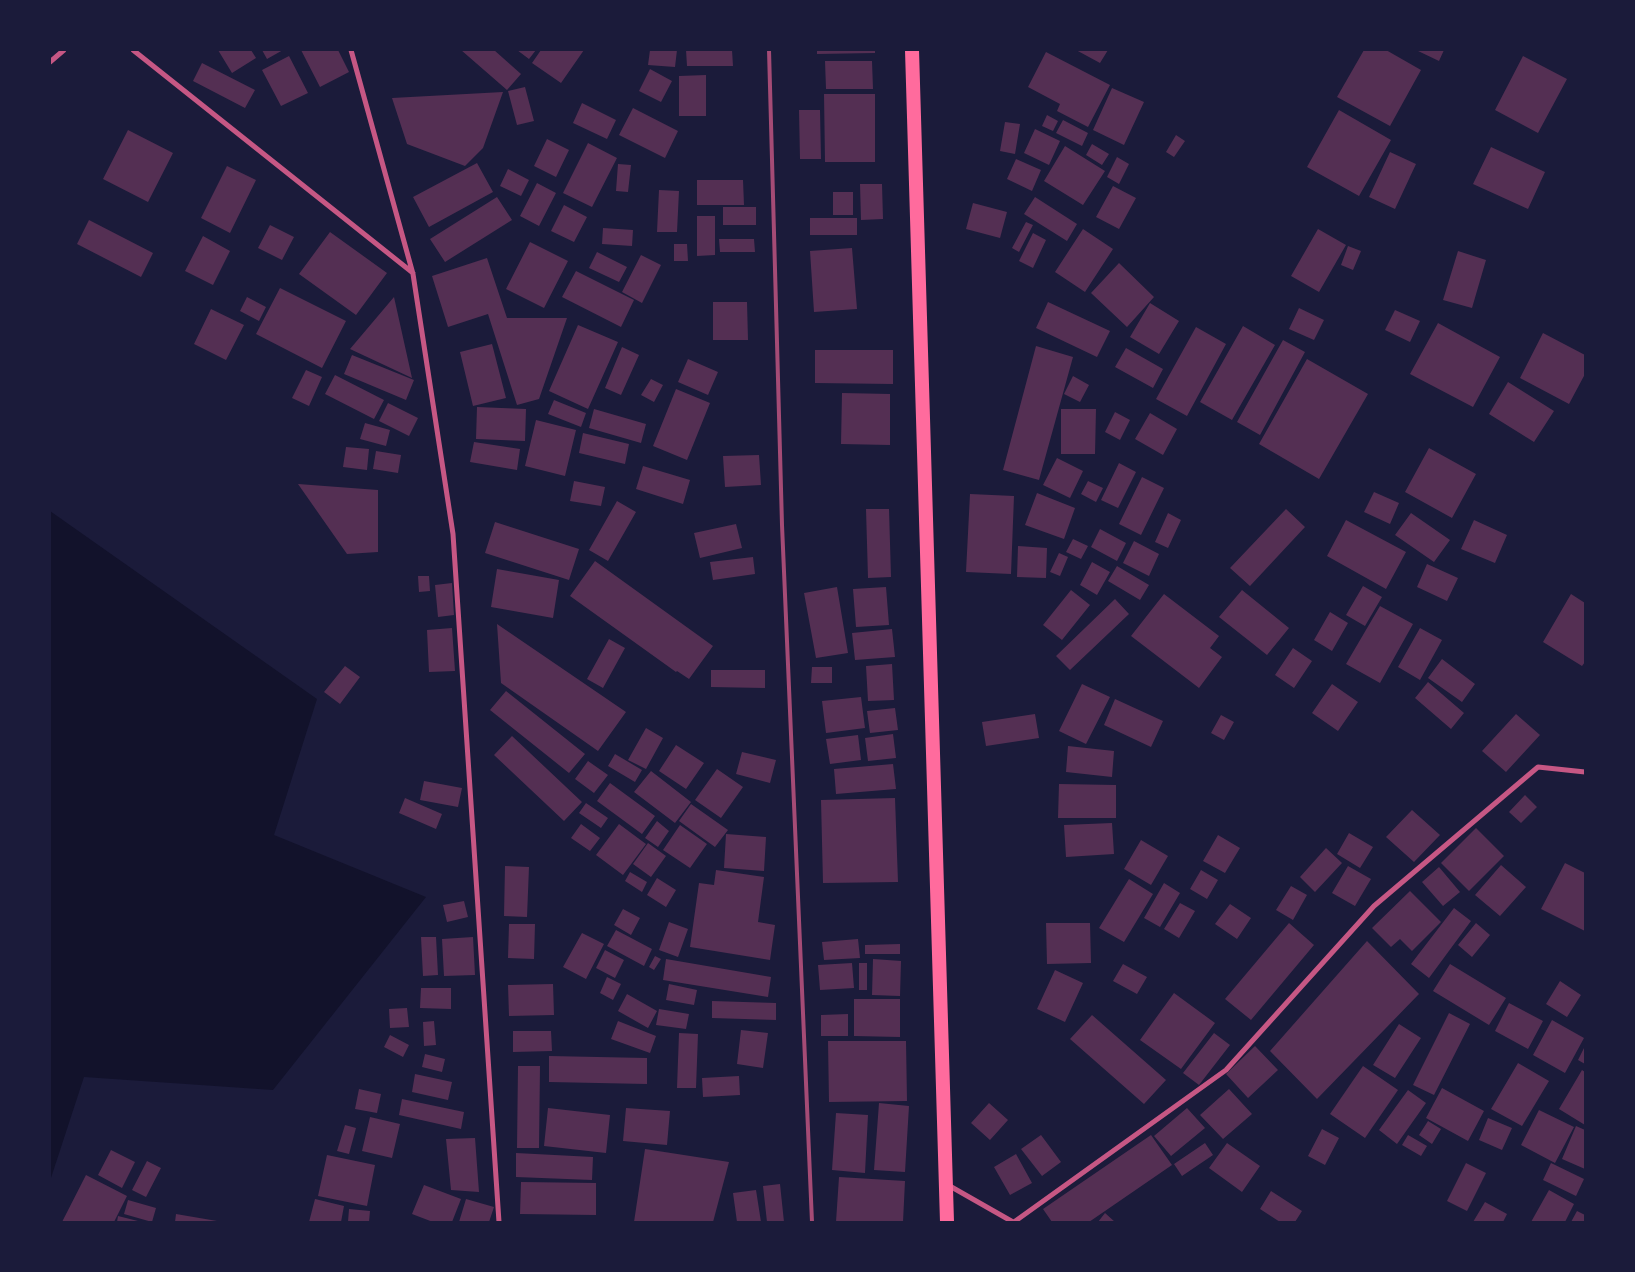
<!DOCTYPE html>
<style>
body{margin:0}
#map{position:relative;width:1635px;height:1272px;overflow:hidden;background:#1b1b3a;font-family:Manrope,sans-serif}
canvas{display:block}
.frame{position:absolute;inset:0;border:51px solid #1b1b3a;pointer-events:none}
</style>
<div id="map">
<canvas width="1635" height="1272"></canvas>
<div class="frame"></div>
</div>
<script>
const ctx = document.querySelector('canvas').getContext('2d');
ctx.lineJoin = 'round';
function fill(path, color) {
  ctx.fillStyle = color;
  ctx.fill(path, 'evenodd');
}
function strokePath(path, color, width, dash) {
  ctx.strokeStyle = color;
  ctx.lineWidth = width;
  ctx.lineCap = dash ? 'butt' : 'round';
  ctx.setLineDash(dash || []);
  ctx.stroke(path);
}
fill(new Path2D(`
 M50,511L317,699L274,835L426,897L273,1090L84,1077L50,1181Z`), '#12122b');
fill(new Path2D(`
 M218,50H251L256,58L232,73Z
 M262,50H283L267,59Z
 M301,50H338L349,72L320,87Z
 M461,50H494L521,74L507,90Z
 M517,50H536L529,59Z
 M541,50H584L561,83L532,63Z
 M650,50H677L675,67L648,65Z
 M686,50H732L733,66H687Z
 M817,50H875V53L817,54Z
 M1076,50H1108L1100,63Z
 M1364,50H1386L1421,70L1390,126L1337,97Z
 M1416,50H1444L1439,61Z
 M1046,52L1110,85L1088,127L1057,111L1060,104L1028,87Z
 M289,56L308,93L281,106L262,70Z
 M1523,56L1567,79L1538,133L1495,110Z
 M825,61H872L873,89H826Z
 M202,63L255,90L245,108L193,81Z
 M650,69L672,81L661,102L639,91Z
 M706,75V116H679V76Z
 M525,87L534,121L517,125L508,91Z
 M1112,88L1144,102L1124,145L1093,130Z
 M503,92L483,148L465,166L407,144L392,98Z
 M824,94H875V162H825Z
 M582,103L616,120L607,139L573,123Z
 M633,108L678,131L665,158L619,135Z
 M799,110H820L821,159H800Z
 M1339,110L1391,140L1359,196L1307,167Z
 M1047,115L1058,121L1053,131L1042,126Z
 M1063,120L1088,133L1082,146L1056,133Z
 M1005,122L1020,124L1015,154L1000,151Z
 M1035,129L1060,141L1049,165L1024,153Z
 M128,130L173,153L148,202L103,179Z
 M1176,135L1185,141L1174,157L1166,152Z
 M547,139L569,150L556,177L534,166Z
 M588,143L617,158L592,207L563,193Z
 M1092,144L1109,154L1102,165L1086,155Z
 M1065,146L1105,171L1083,205L1044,181Z
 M1491,147L1545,172L1528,209L1473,184Z
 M1390,152L1416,164L1395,209L1369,197Z
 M1117,157L1129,164L1119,184L1107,177Z
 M1016,159L1041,170L1032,191L1007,179Z
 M477,163L493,192L429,227L413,197Z
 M618,164L631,165L628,192L616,191Z
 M227,166L256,180L230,233L201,218Z
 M508,169L529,180L521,196L500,186Z
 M697,180H743L744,205H697Z
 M537,183L556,193L539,226L520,216Z
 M860,184H882L883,219L861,220Z
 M1113,186L1136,198L1119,229L1096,217Z
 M659,190L679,191L677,232H657Z
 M833,192H853V215H833Z
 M497,197L512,220L445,262L430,239Z
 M1035,197L1077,224L1067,241L1024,214Z
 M973,203L1007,212L1000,238L966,229Z
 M564,205L587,217L574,242L551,231Z
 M723,207H756V225H723Z
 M697,216H715V255L697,256Z
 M810,218H857V235H810Z
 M89,220L153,253L141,277L77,244Z
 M1026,222L1033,225L1019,252L1012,248Z
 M270,225L294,237L282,260L258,248Z
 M603,228L633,230L632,246L602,244Z
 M1083,229L1113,249L1085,292L1055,272Z
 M1318,229L1346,245L1319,292L1291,276Z
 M330,232L387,273L356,315L299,274Z
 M1033,233L1046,240L1033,268L1019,261Z
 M203,236L230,251L213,285L185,271Z
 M719,239H754L755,252H720Z
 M530,242L568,261L544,308L506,289Z
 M674,244H687L688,261H674Z
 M1348,246L1361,251L1353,270L1341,265Z
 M852,248L857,309L814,312L810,251Z
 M1458,251L1486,260L1472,308L1443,300Z
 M597,252L627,267L619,282L589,268Z
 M641,255L661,265L642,303L622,292Z
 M487,258L507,318H567L539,399L517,405L488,314L448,327L432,276Z
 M1119,263L1154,297L1127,327L1091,293Z
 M576,271L634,300L621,327L562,297Z
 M280,288L346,321L322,368L256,334Z
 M247,297L266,307L259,321L240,311Z
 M394,297L412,378L350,349Z
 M713,302H747L748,340H713Z
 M1048,302L1110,331L1097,357L1036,328Z
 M1150,303L1179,321L1159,354L1130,337Z
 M1299,308L1324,320L1314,340L1289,329Z
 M211,309L244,325L226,360L194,344Z
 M1395,310L1420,321L1410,342L1385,330Z
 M1438,323L1500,357L1473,407L1410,374Z
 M578,325L618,342L588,409L549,391Z
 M1243,326L1275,345L1232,420L1200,402Z
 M1196,327L1226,344L1187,416L1156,399Z
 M1543,333L1585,355V374L1569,404L1520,378Z
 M1283,340L1305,352L1260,435L1237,422Z
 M492,344L506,398L473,406L460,352Z
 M1036,346L1073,357L1039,480L1003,470Z
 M622,347L639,355L621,395L605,388Z
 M1126,348L1163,369L1153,388L1115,367Z
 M815,350H893V384L815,383Z
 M352,355L414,380L406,400L344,374Z
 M688,359L718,372L708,395L678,382Z
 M1307,359L1368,394L1319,479L1259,444Z
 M306,370L322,377L309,406L292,398Z
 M335,375L384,400L374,419L325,394Z
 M1073,376L1089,385L1080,402L1064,394Z
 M651,379L663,385L654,402L641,395Z
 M1508,382L1554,411L1534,442L1489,414Z
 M676,389L710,403L687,460L653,446Z
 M842,393L890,394V445L841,444Z
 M554,400L586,413L581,427L548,414Z
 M388,403L418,418L409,436L379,421Z
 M477,407L526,409L525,441L476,439Z
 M594,409L646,424L641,443L589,428Z
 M1061,409H1096L1095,454H1061Z
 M1115,412L1130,420L1120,440L1105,432Z
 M1150,413L1177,429L1163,455L1135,439Z
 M536,420L576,430L565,476L525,466Z
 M365,423L390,430L386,446L360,439Z
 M583,433L629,444L625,464L579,453Z
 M474,442L520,449L517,470L470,462Z
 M346,447L369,449L367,470L343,467Z
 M1429,448L1476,474L1452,518L1405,492Z
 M376,451L401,455L398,473L373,469Z
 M759,455L761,485L725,487L723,456Z
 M1057,458L1083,471L1070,498L1043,485Z
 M1119,463L1136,472L1118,508L1101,500Z
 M643,466L690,480L683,504L636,489Z
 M1142,477L1164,488L1141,535L1119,524Z
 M574,481L605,487L601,506L570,501Z
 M1088,481L1103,488L1096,502L1081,494Z
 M298,484L378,490V552L347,554Z
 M1374,492L1399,503L1390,524L1364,512Z
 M1037,493L1075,508L1064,539L1025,525Z
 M970,494L1014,496L1011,574L966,572Z
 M617,501L636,512L608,561L589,550Z
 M866,509H889L891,577L868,578Z
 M1286,509L1305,527L1250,586L1230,568Z
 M1168,513L1181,520L1168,548L1155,542Z
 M1411,513L1450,540L1434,562L1395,535Z
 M1346,520L1406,552L1386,589L1327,556Z
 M1474,520L1507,535L1495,563L1461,549Z
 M495,522L579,549L569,580L485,553Z
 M736,524L742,548L700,558L694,533Z
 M1100,529L1126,543L1117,561L1091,547Z
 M1073,539L1088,546L1081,559L1066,552Z
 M1134,541L1159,554L1149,576L1123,563Z
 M1018,546L1047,548L1046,578L1017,577Z
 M1059,553L1068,557L1060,576L1050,572Z
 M753,557L755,574L713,580L710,562Z
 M595,561L713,646L689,679L677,671L676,672L570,596Z
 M1092,562L1110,572L1097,595L1080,585Z
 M1427,564L1458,578L1447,601L1417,587Z
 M1117,566L1149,585L1140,600L1108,581Z
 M497,569L559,580L553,618L491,607Z
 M418,576H429L430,591L419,592Z
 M452,583L454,615L438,617L435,585Z
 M1363,586L1382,597L1365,626L1346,615Z
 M837,587L848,653L816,658L804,593Z
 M886,587L889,625L856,627L853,589Z
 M1071,590L1090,605L1062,640L1043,625Z
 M1242,590L1289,628L1267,655L1219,617Z
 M1164,594L1219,636L1210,648L1222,657L1199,688L1131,636Z
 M1571,594L1585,603V662L1582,666L1543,642Z
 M1115,599L1129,614L1070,670L1056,656Z
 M1380,606L1413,624L1380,683L1346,664Z
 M1330,612L1348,623L1332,651L1314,640Z
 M497,624L626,712L598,751L501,683Z
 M452,628L455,671L429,672L427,630Z
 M1420,628L1442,640L1420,680L1398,667Z
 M892,629L895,657L855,660L852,633Z
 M609,639L625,648L603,688L587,679Z
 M1293,648L1312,661L1294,688L1275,675Z
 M1442,659L1475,684L1462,702L1428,678Z
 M892,664L894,700L868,701L866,666Z
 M345,666L360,677L340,704L324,692Z
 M812,667H832V683H811Z
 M711,670H765V688L711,687Z
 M1428,682L1464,713L1451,729L1415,698Z
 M1082,684L1110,697L1086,744L1059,731Z
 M1332,684L1358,702L1338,731L1312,713Z
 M506,691L585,754L569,773L490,710Z
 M861,697L865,728L826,733L822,701Z
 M1115,699L1163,721L1151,747L1104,725Z
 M895,708L898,730L870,733L867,711Z
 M1035,714L1039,738L986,746L982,722Z
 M1516,714L1540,735L1506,772L1482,751Z
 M1221,715L1234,722L1224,740L1211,733Z
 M646,728L663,738L646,769L628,760Z
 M893,734L896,758L868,761L865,738Z
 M858,735L861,760L830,764L826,739Z
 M512,736L582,802L564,821L494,755Z
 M676,745L704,763L686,789L659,771Z
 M1068,746L1114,751L1112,777L1066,772Z
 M742,752L776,760L770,783L736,774Z
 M615,754L642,770L635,782L608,766Z
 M588,761L608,775L594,793L575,779Z
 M893,764L896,789L836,794L834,769Z
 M717,769L743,787L721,818L695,800Z
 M651,771L691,802L675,823L634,792Z
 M424,781L462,788L458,807L420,800Z
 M610,783L655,816L642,834L597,801Z
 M1059,784L1116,785V818H1058Z
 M1525,795L1537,807L1521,823L1509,812Z
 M405,798L442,814L436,829L399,813Z
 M895,798L898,882L823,883L821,800Z
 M586,803L608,818L601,828L579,813Z
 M691,804L728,830L715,847L679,821Z
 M1412,810L1440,835L1414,862L1386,837Z
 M657,821L669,831L658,847L645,838Z
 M1112,823L1114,854L1066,857L1064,825Z
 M581,824L600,838L590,851L571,838Z
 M619,824L646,844L623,875L596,855Z
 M680,825L707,844L690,868L663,850Z
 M1476,828L1504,856L1469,891L1441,863Z
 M1349,833L1373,847L1360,868L1337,854Z
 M726,834L766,837L764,871L724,868Z
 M1218,835L1240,848L1225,873L1203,861Z
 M1141,840L1168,856L1151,885L1124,869Z
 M648,843L666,856L651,877L633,864Z
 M1326,848L1342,863L1315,892L1300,877Z
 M1565,863L1585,873V931L1541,909Z
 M1501,865L1526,887L1500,916L1475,895Z
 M505,866L529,867L527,917L504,916Z
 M1348,866L1371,879L1355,906L1332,893Z
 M1439,867L1460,892L1443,906L1422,882Z
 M716,870L764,877L758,922L775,925L770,960L690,947L699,883L714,885Z
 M1201,870L1218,880L1207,899L1190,889Z
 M630,872L647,882L642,892L625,881Z
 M657,878L676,890L666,907L647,895Z
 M1129,879L1153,894L1124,942L1099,928Z
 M1164,883L1180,893L1160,927L1144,918Z
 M1291,886L1307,895L1293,920L1276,910Z
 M1410,891L1441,922L1412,951L1400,939L1391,947L1372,928Z
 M464,901L468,917L447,922L443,905Z
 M1180,903L1195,911L1179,938L1164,929Z
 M1230,904L1251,918L1237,939L1215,924Z
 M1454,908L1471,921L1429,978L1411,964Z
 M623,909L640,918L631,935L614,925Z
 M669,922L688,929L678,957L659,950Z
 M1046,923H1090L1091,963L1047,964Z
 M1289,923L1314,945L1251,1020L1225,999Z
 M1476,923L1490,935L1472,957L1458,945Z
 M509,924H535L534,959L508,958Z
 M616,930L652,949L644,966L607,946Z
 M582,933L604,944L586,979L563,967Z
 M421,937H436L438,975L423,976Z
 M473,937L475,975L444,976L442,939Z
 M858,939L860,958L824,960L822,942Z
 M1367,941L1419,994L1317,1099L1270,1051Z
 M900,944V954H865V945Z
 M605,950L624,960L615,978L596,968Z
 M655,956L661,959L654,970L649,967Z
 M666,959L771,977L768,997L663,980Z
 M873,959L901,961L900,996L872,995Z
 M852,963L854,988L820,990L818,965Z
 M859,963H867V990H859Z
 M1123,964L1147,977L1137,994L1113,981Z
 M1450,964L1506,998L1489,1025L1433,991Z
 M1055,970L1083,983L1065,1022L1037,1009Z
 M607,977L621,984L613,1000L600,993Z
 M1560,981L1581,995L1567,1017L1546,1004Z
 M553,984L554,1015L509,1016L508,985Z
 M669,984L697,990L694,1005L666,1000Z
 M421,988H451V1009L420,1008Z
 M1174,993L1215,1023L1181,1069L1140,1040Z
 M627,994L657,1011L648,1028L618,1011Z
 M854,999H900V1037L854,1036Z
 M712,1001L776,1003V1020L712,1018Z
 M1509,1003L1543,1021L1528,1049L1495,1031Z
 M407,1008L409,1027L390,1028L389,1009Z
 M659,1009L689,1014L686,1029L656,1025Z
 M1449,1013L1470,1024L1434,1095L1413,1085Z
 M848,1014V1036H821V1015Z
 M1092,1015L1166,1080L1144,1104L1070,1039Z
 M1552,1020L1584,1038L1565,1073L1533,1055Z
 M434,1021L436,1045L424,1046L423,1022Z
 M618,1021L656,1036L650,1053L611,1039Z
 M1399,1024L1421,1038L1395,1078L1373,1065Z
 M741,1030L768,1033L763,1068L737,1064Z
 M513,1031H551L552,1051L513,1052Z
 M679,1033L698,1034L696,1088H677Z
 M1214,1033L1230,1045L1199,1085L1183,1073Z
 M390,1035L409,1045L403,1057L384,1047Z
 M828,1041H906L907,1101L829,1102Z
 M1255,1046L1278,1070L1248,1098L1226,1074Z
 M1585,1046V1064L1578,1060Z
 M425,1054L445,1059L442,1072L422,1067Z
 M549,1056L647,1058V1084L549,1082Z
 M1518,1063L1549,1081L1522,1126L1491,1109Z
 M518,1066H540L539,1148H517Z
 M1363,1066L1398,1090L1365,1138L1330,1114Z
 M1582,1070L1585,1072V1125L1559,1109Z
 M415,1074L452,1082L448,1100L412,1092Z
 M739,1076L740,1095L703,1097L702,1078Z
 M1442,1088L1484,1111L1468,1141L1426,1118Z
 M359,1089L381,1094L377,1113L355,1109Z
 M1229,1089L1252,1114L1223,1139L1200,1115Z
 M1408,1090L1426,1103L1397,1144L1379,1130Z
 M402,1099L464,1112L461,1129L399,1115Z
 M879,1103L909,1106L905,1172L874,1170Z
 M989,1103L1008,1120L990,1140L971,1123Z
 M548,1108L610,1115L606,1153L544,1146Z
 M626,1108L670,1111L667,1145L623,1141Z
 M1187,1108L1205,1128L1171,1156L1154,1136Z
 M1539,1110L1574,1127L1555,1163L1521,1145Z
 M836,1113L868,1115L865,1173L832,1170Z
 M370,1117L400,1124L392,1158L362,1151Z
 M1488,1118L1512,1128L1502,1150L1479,1140Z
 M1428,1121L1441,1129L1432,1144L1419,1135Z
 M345,1125L356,1128L349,1154L337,1151Z
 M1576,1126L1585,1130V1169L1562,1159Z
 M1322,1129L1339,1138L1325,1165L1308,1156Z
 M1041,1135L1061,1162L1042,1176L1021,1149Z
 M1151,1135L1172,1165L1089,1222H1052L1043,1209Z
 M1408,1135L1427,1146L1421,1156L1402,1145Z
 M475,1138L479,1192L451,1190L446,1139Z
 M1205,1143L1213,1155L1182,1176L1174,1164Z
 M1227,1143L1260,1166L1242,1192L1209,1168Z
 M645,1149L729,1162L713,1222H634Z
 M111,1150L135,1162L122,1188L98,1175Z
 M516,1153L593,1157L592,1180L516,1177Z
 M1016,1154L1032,1183L1010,1195L994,1167Z
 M327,1155L375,1165L367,1206L318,1196Z
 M147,1161L161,1168L146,1197L132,1190Z
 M1466,1163L1486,1173L1467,1211L1447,1201Z
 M1551,1163L1584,1179L1576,1196L1543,1180Z
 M86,1175L127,1196L114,1222H62Z
 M839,1177L905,1181L903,1222H836Z
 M521,1182L596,1183V1215L520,1214Z
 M780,1184L784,1222H767L763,1186Z
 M424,1185L461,1199L452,1222H433L412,1214Z
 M756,1190L761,1222H737L733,1193Z
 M1549,1190L1574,1204L1565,1222H1531Z
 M1271,1191L1302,1211L1295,1222H1280L1260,1209Z
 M315,1199L344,1206L341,1222H309Z
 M466,1199L494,1207L489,1222H459Z
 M128,1200L156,1208L152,1222L124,1214Z
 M1485,1202L1507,1214L1503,1222H1473Z
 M349,1209L370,1211L369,1222H348Z
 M1577,1211L1585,1215V1222H1571Z
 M1105,1213L1115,1222H1098Z
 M176,1214L217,1221V1222H175Z
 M118,1216L138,1221V1222H117Z`), '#542f53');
strokePath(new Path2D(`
 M133,50L413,273
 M351,50L413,274L453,534L499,1222
 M50,62L64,50
 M948,1185L1013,1222
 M1014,1222L1226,1070L1374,906L1538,767L1585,772`), '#c65784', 5);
strokePath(new Path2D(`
 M912,50L947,1222`), '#ff6b9d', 14);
strokePath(new Path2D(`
 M769,50L782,525L812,1222`), '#a44b75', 4);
</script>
